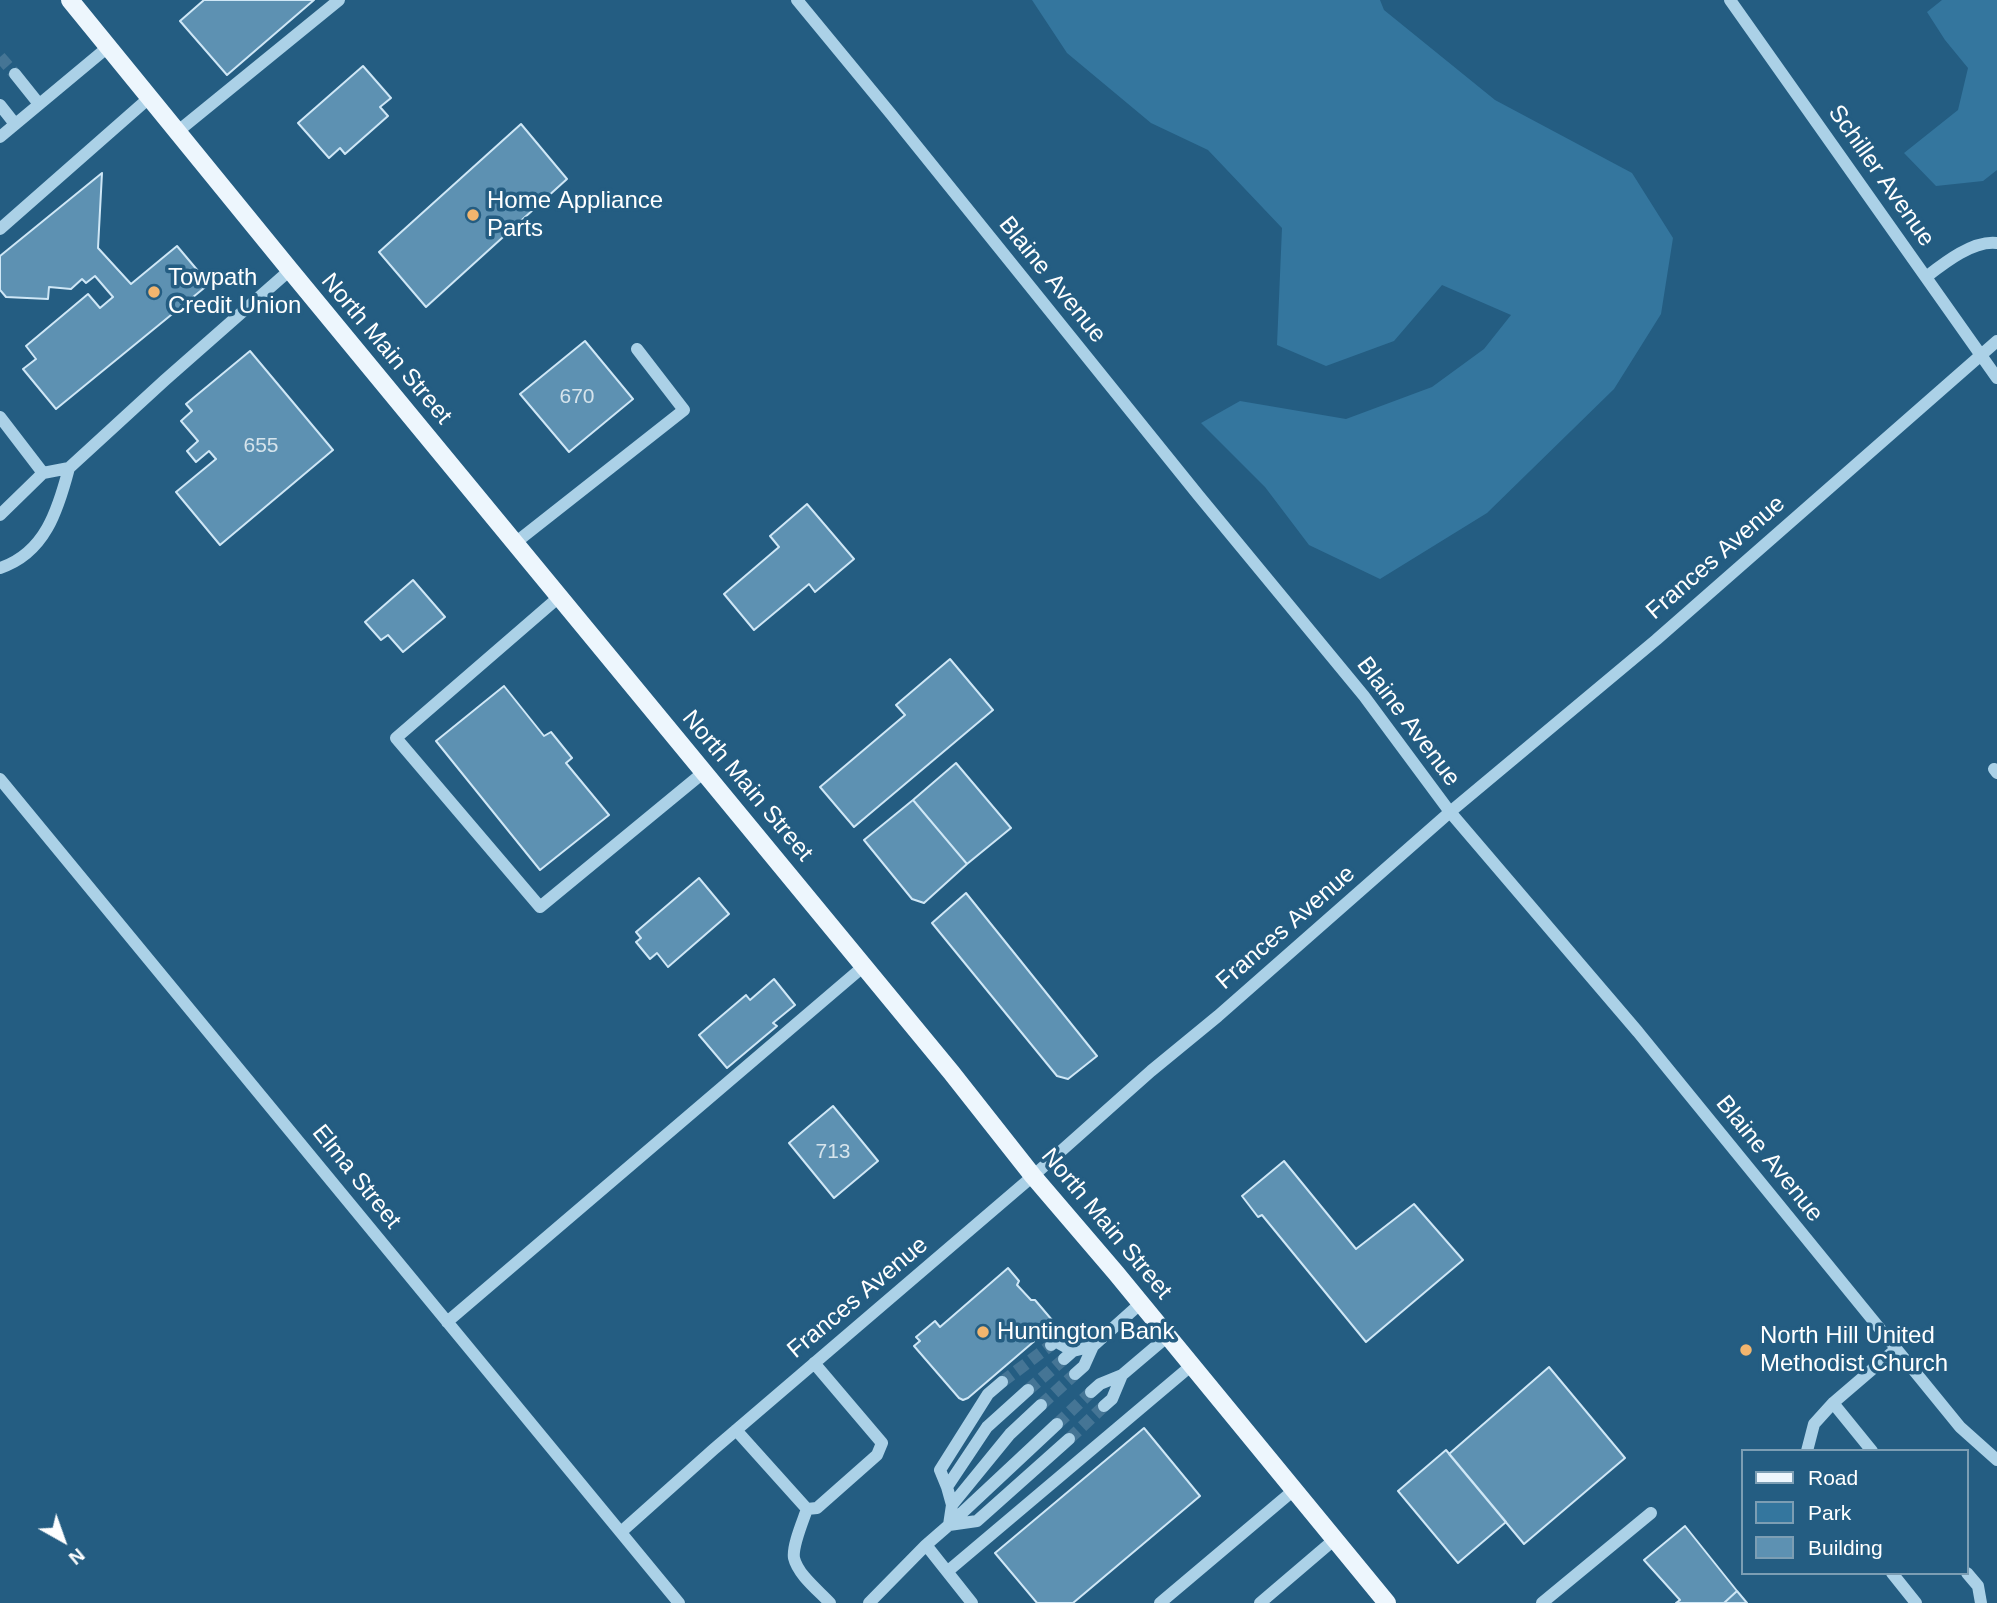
<!DOCTYPE html>
<style>
body{margin:0}
#map{position:relative;width:1997px;height:1603px;overflow:hidden;background:#245d82;font-family:Helvetica,sans-serif}
canvas{display:block}
.legend{position:absolute;left:1741px;top:1449px;width:228px;height:126px;box-sizing:border-box;background:#245d82;border:2px solid #7c9eb4;margin:0;padding:9px 12px;list-style:none;font-size:21px;color:#fff}
.legend li{display:flex;align-items:center;gap:14px;height:35px}
.legend b{width:35px;border:2px solid #7c9eb4}
.north{position:absolute;left:28px;top:1505px;width:70px;height:70px;-webkit-text-stroke:5px #245d82;paint-order:stroke;rotate:140deg;font-size:19px;font-weight:700;line-height:28px;text-align:center;color:#fff}
.north::after{content:'';display:block;margin:auto;width:24px;height:32px;background:#fff;clip-path:polygon(50% 0,100% 100%,50% 72%,0 100%)}
</style>
<div id="map">
<canvas width="1997" height="1603"></canvas>
<ul class="legend">
<li><b style="height:9px;background:#edf6fd"></b>Road</li>
<li><b style="height:19px;background:#34769e"></b>Park</li>
<li><b style="height:19px;background:#5d91b2"></b>Building</li>
</ul>
<div class="north">N</div>
</div>
<script>
const ctx = document.querySelector('canvas').getContext('2d');
ctx.lineJoin = 'round';
function fill(path, color) {
  ctx.fillStyle = color;
  ctx.fill(path, 'evenodd');
}
function strokePath(path, color, width, dash) {
  ctx.strokeStyle = color;
  ctx.lineWidth = width;
  ctx.lineCap = dash ? 'butt' : 'round';
  ctx.setLineDash(dash || []);
  ctx.stroke(path);
}
function drawText(font, color, halo, rows, align = 'center') {
  ctx.font = font + ' Helvetica,sans-serif';
  ctx.lineWidth = 7;
  ctx.setLineDash([]);
  ctx.textBaseline = 'middle';
  ctx.strokeStyle = halo;
  ctx.fillStyle = color;
  for (const [text, x, y, turn = 0] of rows) {
    ctx.save();
    ctx.translate(x, y);
    ctx.rotate((+turn || 0) * Math.PI / 180);
    ctx.textAlign = isNaN(turn) ? turn : align;
    if (halo) ctx.strokeText(text, 0, 0);
    ctx.fillText(text, 0, 0);
    ctx.restore();
  }
}
fill(new Path2D(`
 M1032,0H1380L1384,10L1495,100L1632,173L1673,238L1661,314L1614,389L1487,513L1380,579L1309,545L1265,487L1201,423L1240,401L1346,419L1432,387L1484,349L1511,315L1442,285L1394,341L1326,366L1277,345L1282,228L1208,150L1151,123L1067,53Z
 M1942,0H1997V170L1983,181L1936,186L1904,153L1958,110L1968,68L1945,40L1927,12Z`), '#34769e');
const building = new Path2D(`
 M204,0H314L227,75L180,21Z
 M363,66L391,98L380,107L388,116L345,154L340,148L329,158L298,123Z
 M521,124L567,179L426,307L379,252Z
 M102,173L98,248L131,284L177,246L209,284L56,409L23,369L36,359L26,346L88,294L100,308L113,297L95,276L86,283L82,279L71,289L49,287L48,299L6,297L0,290V256Z
 M585,341L633,399L569,452L520,394Z
 M250,351L333,450L220,545L176,492L216,459L209,451L196,462L187,451L198,441L181,421L192,411L186,404Z
 M807,504L854,559L815,592L809,584L754,630L724,594L779,547L770,536Z
 M413,580L445,617L403,652L388,635L381,640L365,622Z
 M950,659L993,710L854,827L820,787L905,715L896,705Z
 M504,686L544,736L551,732L572,758L566,763L609,815L540,870L436,741Z
 M956,763L1011,828L967,864L913,800Z
 M913,800L967,864L924,903L912,899L864,840Z
 M699,878L729,914L668,967L657,953L650,959L636,942L641,938L636,932Z
 M966,893L1097,1056L1068,1079L1057,1076L932,923Z
 M774,979L795,1005L773,1023L777,1026L727,1068L699,1035L746,995L750,1000Z
 M833,1106L878,1161L834,1198L789,1143Z
 M1284,1161L1356,1249L1414,1204L1463,1260L1366,1342L1262,1215L1258,1217L1242,1196Z
 M1008,1268L1019,1281L1017,1285L1031,1300H1035L1052,1320V1326L968,1398L963,1400L959,1398L914,1346L920,1341L916,1337L935,1321L940,1327Z
 M1549,1367L1625,1458L1524,1544L1449,1454Z
 M1144,1428L1200,1496L1073,1603H1037L995,1553Z
 M1446,1450L1506,1522L1458,1563L1398,1491Z
 M1685,1526L1737,1591L1724,1603H1676L1680,1600L1644,1560Z
 M1737,1591L1747,1603H1724Z`);
fill(building, '#5d91b2');
strokePath(building, '#cfe7f6', 2);
strokePath(new Path2D(`
 M0,57L15,74
 M1002,1382L1051,1345
 M1028,1390L1064,1359
 M1041,1405L1075,1374
 M1057,1424L1091,1392
 M1069,1439L1104,1406`), '#457595', 12, [12, 6]);
strokePath(new Path2D(`
 M797,0L891,114L1199,496L1364,696L1450,812L1638,1032L1960,1427L1997,1460
 M1730,0L1997,378
 M15,74L39,104
 M0,105L15,124
 M177,132L339,0
 M0,137L108,47
 M0,229L149,98
 M1926,277C1944,263 1973,240 1997,243
 M0,417L43,473L69,468L165,380L290,270
 M0,515L43,473
 M515,543L684,410L637,349
 M0,568C45,553 58,510 69,468
 M559,597L396,738L540,907L704,772
 M1994,769L1997,773
 M0,779L679,1603
 M447,1322L864,966
 M1051,1345L1055,1341L1073,1351
 M1064,1359L1073,1351L1093,1346
 M1075,1374L1084,1366L1093,1346L1141,1303
 M1091,1392L1100,1384L1122,1375L1168,1336
 M1833,1403L1872,1451
 M1104,1406L1112,1399L1122,1375
 M736,1430L807,1509L817,1508L877,1455L882,1443L814,1363
 M1807,1451L1814,1424L1833,1403L1896,1349
 M947,1487L940,1470L988,1394L1002,1382
 M952,1505L947,1487L987,1427L1028,1390
 M807,1509C803,1521 792,1546 794,1558C798,1575 819,1591 830,1603
 M949,1525L952,1505L1010,1434L1041,1405
 M949,1525L1057,1424
 M621,1532L714,1449L1033,1176L1151,1071L1218,1016L1450,812L1656,640L1997,341
 M926,1545L949,1525L977,1521L1069,1439
 M948,1571L1192,1365
 M1892,1573L1916,1603
 M1967,1573L1978,1586L1981,1603
 M869,1603L926,1545L972,1603
 M1160,1603L1294,1490
 M1260,1603L1335,1539
 M1542,1603L1651,1513`), '#abd1e7', 12);
strokePath(new Path2D(`
 M70,0L290,270L951,1072L1033,1176L1116,1273L1387,1603`), '#edf6fd', 18);
for (const [x, y, r, color] of [
 [473,215,7,"#f2b56e"],
 [154,292,7,"#f2b56e"],
 [983,1332,7,"#f2b56e"],
 [1746,1350,7,"#f2b56e"]
]) {
  const dot = new Path2D();
  dot.arc(x, y, r, 0, 2 * Math.PI);
  ctx.fillStyle = color;
  ctx.fill(dot);
  strokePath(dot, '#245d82', 2.5);
}
drawText('21px', '#d6e4ec', null, [
 ["670",577,397],
 ["655",261,446],
 ["713",833,1152]
]);
drawText('24px', '#fff', '#245d82', [
 ["Schiller Avenue",1881,176,55],
 ["Blaine Avenue",1052,280,51],
 ["North Main Street",386,349,50],
 ["Frances Avenue",1716,558,-41],
 ["Blaine Avenue",1408,722,53],
 ["North Main Street",747,786,50],
 ["Frances Avenue",1286,928,-41],
 ["Blaine Avenue",1769,1159,51],
 ["Elma Street",356,1177,51],
 ["North Main Street",1106,1224,50],
 ["Frances Avenue",858,1298,-40]
]);
drawText('24px', '#fff', '#245d82', [
 ["Home Appliance",487,201],
 ["Parts",487,229],
 ["Towpath",168,278],
 ["Credit Union",168,306],
 ["Huntington Bank",997,1332],
 ["North Hill United",1760,1336],
 ["Methodist Church",1760,1364]
], 'left');
</script>
